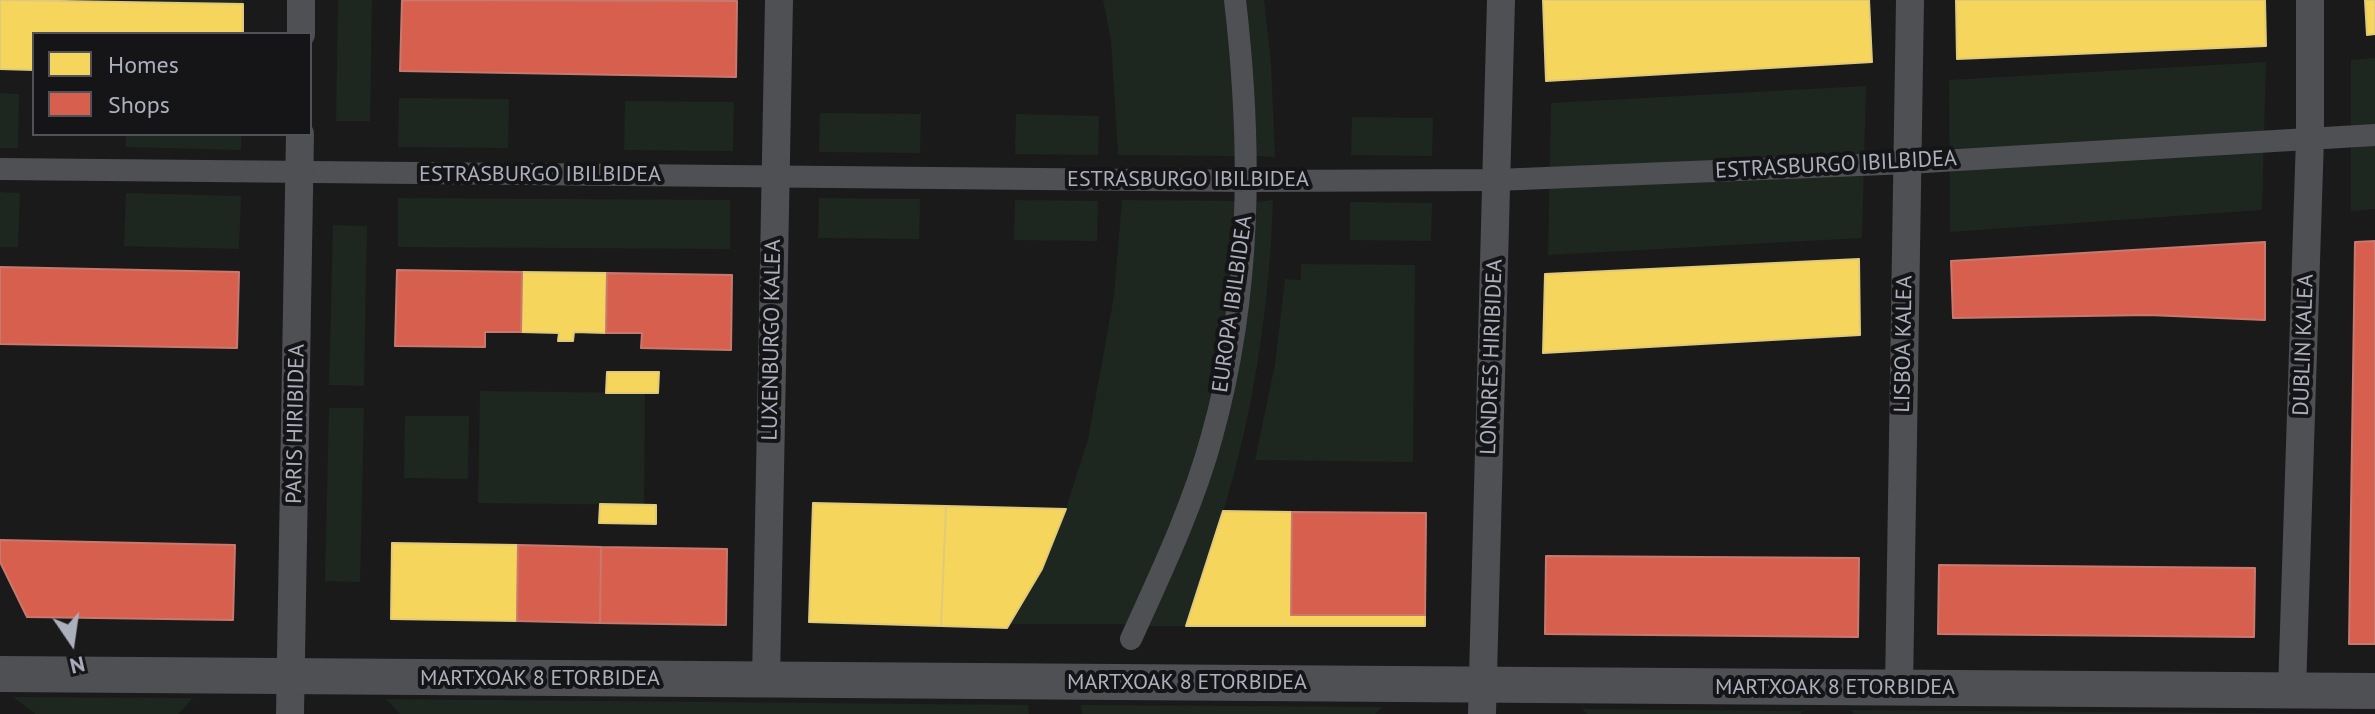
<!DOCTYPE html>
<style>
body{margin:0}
#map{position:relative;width:2375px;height:714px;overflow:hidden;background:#1a1a1b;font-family:"PT Sans",sans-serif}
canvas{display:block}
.legend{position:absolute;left:32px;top:32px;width:280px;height:104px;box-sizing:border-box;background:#151417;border:2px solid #515259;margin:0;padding:10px 14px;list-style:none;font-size:24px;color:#abb0bc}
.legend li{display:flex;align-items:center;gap:16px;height:40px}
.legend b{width:40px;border:2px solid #515259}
.north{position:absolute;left:32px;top:602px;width:80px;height:80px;-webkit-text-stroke:6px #151417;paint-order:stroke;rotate:167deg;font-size:22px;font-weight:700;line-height:32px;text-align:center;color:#abb0bc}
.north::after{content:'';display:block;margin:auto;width:28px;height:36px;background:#abb0bc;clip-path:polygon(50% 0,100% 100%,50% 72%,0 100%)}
</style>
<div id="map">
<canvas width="2375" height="714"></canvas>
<ul class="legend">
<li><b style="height:22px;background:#f6d55c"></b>Homes</li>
<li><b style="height:22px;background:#d6604d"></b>Shops</li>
</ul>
<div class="north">N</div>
</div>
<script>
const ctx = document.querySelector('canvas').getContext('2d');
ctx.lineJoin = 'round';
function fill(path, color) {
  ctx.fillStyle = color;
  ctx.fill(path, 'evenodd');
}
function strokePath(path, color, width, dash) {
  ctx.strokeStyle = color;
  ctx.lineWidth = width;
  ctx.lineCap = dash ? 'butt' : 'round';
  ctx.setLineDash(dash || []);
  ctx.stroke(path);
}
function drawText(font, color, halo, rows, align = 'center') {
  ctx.font = font + ' "PT Sans",sans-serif';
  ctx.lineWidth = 8;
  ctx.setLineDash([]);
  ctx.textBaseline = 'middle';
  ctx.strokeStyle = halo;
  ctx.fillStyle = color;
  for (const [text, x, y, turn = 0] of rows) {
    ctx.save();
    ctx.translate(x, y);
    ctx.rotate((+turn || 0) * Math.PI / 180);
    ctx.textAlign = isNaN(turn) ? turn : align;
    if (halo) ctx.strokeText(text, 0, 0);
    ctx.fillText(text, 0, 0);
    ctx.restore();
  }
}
fill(new Path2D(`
 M151,0H243V4L151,2Z
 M338,0H372L370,121H336Z
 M1103,0H1228L1241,156L1118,155L1111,40Z
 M1242,0H1264L1271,63L1275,157L1254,156Z
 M2375,58V209L2351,211V60Z
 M2266,62L2262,210L1950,232L1949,80Z
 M1866,86L1862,238L1548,255L1551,103Z
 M0,93L19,94L18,148H0Z
 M399,98L509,99L508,148L398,147Z
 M625,101L734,102L733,151L624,150Z
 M820,113L921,114L920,153L819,152Z
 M1016,114L1099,116L1098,155L1015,154Z
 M1352,117L1433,118L1432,156L1351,155Z
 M126,134H241V150L126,147Z
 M0,192L20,193L18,247H0Z
 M126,193L241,196L239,249L124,246Z
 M398,198L730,200V249L398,247Z
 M819,198L920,199L919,239L818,238Z
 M1015,200L1098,201L1097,241L1014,240Z
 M1122,200L1243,201L1217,384L1192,474L1128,624H1009L1042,569L1066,509L1088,439L1114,296Z
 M1273,200C1270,288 1259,376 1237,462C1223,517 1204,571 1186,626H1144L1193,521L1255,202Z
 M1350,202L1432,203L1431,241L1350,240Z
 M333,225L367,226L364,386L329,385Z
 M1301,264L1415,265L1413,462L1255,460L1275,364L1285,279L1301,280Z
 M480,391L645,393L644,505L478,503Z
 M329,408H364L360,582L325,581Z
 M405,416H469L468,479L404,478Z
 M13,697L193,698L178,714H36Z
 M386,699L1028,705L1029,714H400Z
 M1081,705L1382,707L1375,714H1082Z
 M1582,709L1804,711L1800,714H1587Z
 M1850,710L2366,714H1854Z`), '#1e2620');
const homes = new Path2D(`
 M0,0L243,4V34H34V70L0,69Z
 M1543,0H1869L1872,62L1546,81Z
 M1956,0H2265L2266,46L1957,59Z
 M2365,0H2375V34L2367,35Z
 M1859,259L1860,335L1543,353L1545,274Z
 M522,272L607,273L606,333L574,332L573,341H558L559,333L521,332Z
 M607,372H659L658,393H606Z
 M813,503L946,506L941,626L809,622Z
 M600,504L656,505V524L599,523Z
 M946,506L1066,509L1042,569L1007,628L941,626Z
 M1223,511L1292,512L1291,615H1425V626H1186Z
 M392,543L518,545L517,621L391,619Z`);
fill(homes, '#f6d55c');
strokePath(homes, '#e0ca79', 2);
const shops = new Path2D(`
 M402,0L737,1L736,77L400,71Z
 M2375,241V644H2349L2355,242Z
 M2265,242V320L2149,315L1953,318L1951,261Z
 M0,267L239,272L237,348L0,344Z
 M397,270L522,272L521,332H485V347L395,346Z
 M607,273L732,275L731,350L641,348L642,333H606Z
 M1292,512L1426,513L1425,615H1291Z
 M0,540L235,545L233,620L27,617L0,562Z
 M518,545L601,547L600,623L517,621Z
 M601,547L727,549L726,625L600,623Z
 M1546,556L1859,558L1858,637L1545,634Z
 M1939,565L2255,568L2254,637L1938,634Z`);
fill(shops, '#d6604d');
strokePath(shops, '#c9786e', 2);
strokePath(new Path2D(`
 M0,169L1247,181L1497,180L1908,163L2375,135
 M1131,639C1161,573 1193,506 1212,436C1252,293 1252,146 1235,0`), '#4e5054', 22);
strokePath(new Path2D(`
 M301,34V0
 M766,680L779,0
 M1899,688L1910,0
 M2292,690L2310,138V0
 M290,714L300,134
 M1482,714L1501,0`), '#4e5054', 28);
strokePath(new Path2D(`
 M0,674L2375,691`), '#4e5054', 36);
drawText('22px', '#abb0bc', '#151417', [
 ["ESTRASBURGO IBILBIDEA",1836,165,-3],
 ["ESTRASBURGO IBILBIDEA",540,175],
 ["ESTRASBURGO IBILBIDEA",1188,180],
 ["EUROPA IBILBIDEA",1233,304,-82],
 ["LUXENBURGO KALEA",772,340,-89],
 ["LISBOA KALEA",1904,344,-89],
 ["DUBLIN KALEA",2304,345,-88],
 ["LONDRES HIRIBIDEA",1492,357,-88],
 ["PARIS HIRIBIDEA",296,424,-89],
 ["MARTXOAK 8 ETORBIDEA",540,679],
 ["MARTXOAK 8 ETORBIDEA",1187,683],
 ["MARTXOAK 8 ETORBIDEA",1835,688]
]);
</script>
